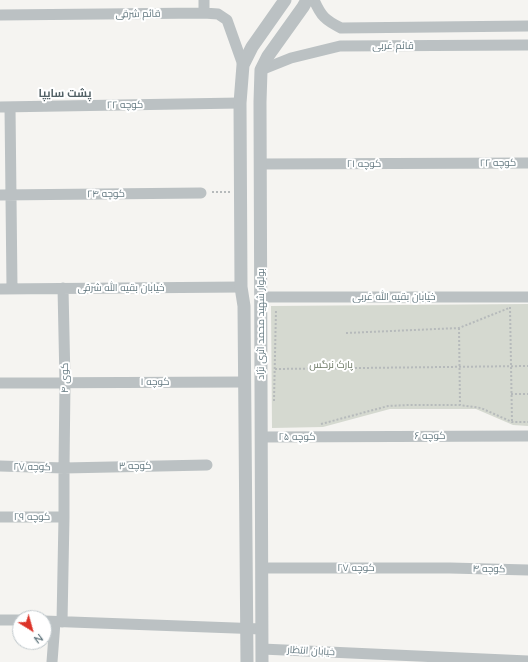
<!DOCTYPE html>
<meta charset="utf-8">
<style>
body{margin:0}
#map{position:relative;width:528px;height:662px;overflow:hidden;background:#f5f4f1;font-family:Quicksand,sans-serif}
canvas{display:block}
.north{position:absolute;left:12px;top:610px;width:40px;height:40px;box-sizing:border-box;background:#fff;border:1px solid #c1c9cd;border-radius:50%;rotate:143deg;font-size:11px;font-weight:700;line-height:16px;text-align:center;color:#647981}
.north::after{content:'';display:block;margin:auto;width:14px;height:18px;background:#dc3429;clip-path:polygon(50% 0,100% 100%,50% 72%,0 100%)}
</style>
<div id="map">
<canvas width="528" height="662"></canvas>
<div class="north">N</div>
</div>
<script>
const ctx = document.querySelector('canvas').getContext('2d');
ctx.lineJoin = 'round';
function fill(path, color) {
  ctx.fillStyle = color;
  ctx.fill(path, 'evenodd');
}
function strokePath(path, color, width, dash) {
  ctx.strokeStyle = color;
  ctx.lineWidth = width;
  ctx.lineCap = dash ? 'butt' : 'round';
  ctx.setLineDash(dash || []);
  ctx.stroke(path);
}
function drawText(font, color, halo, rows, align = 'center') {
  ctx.font = font + ' Quicksand,Cairo,sans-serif';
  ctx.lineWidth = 4;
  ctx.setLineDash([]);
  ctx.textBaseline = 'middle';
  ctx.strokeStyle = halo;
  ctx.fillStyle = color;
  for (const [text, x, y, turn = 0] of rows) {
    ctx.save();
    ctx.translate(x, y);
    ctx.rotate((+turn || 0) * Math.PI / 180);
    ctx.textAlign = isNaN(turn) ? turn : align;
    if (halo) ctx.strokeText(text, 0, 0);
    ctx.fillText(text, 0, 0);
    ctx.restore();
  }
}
fill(new Path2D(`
 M528,304V426L513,425L476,409H390L323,427L272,428L271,306Z`), '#d5d9d0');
strokePath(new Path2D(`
 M212,192H230
 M510,307L512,422
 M459,328L460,405
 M346,333L459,328L509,308
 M275,369L528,366
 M511,394H528
 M274,401L276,309
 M321,424L388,406L408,405H460L481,408L512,422H528`), '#b6babb', 2, [2, 2]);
strokePath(new Path2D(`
 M314,0C321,16 325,20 341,28L528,26
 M204,13V0
 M0,15L204,13L218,14L227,20L243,65
 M261,70L291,58L340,46L528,45
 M0,107L240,103
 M10,107L12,288
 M260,164L528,163
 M0,195L201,193
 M0,289L241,287
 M260,297H528
 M0,383L245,382
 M261,437L528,436
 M0,466L64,468L207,465
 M0,517H64
 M262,568H450L528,570
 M0,620H20
 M44,621L262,629
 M62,622L64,517V468L65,382L63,288
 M262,649L528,661
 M52,662L55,622`), '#bbc1c3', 11);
strokePath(new Path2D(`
 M247,662L244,306L241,287L240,103L243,65L252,47L285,0
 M262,662L260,102L261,70L268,56L303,7L307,0`), '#bbc1c3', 13);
drawText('10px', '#647981', '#fff', [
 ["قائم شرقی",138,14,-1],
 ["قائم غربی",393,46],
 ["کوچه ۲۲",125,105,-1],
 ["کوچه ۲۲",498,163,-1],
 ["کوچه ۲۱",364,164],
 ["کوچه ۲۴",106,194,-1],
 ["خیابان بقیه الله شرقی",121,288],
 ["خیابان بقیه الله غربی",394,297],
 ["بولوار شهید محمد اثری نژاد",261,324,-90],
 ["کوی ۴",65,378,-90],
 ["کوچه ۱",155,382],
 ["کوچه ۶",430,436],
 ["کوچه ۲۵",297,437],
 ["کوچه ۳",135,466,-1],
 ["کوچه ۲۷",32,467,1],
 ["کوچه ۲۹",32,517],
 ["کوچه ۲۷",356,568],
 ["کوچه ۴",489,569,1],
 ["خیابان انتظار",311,651,3]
]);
drawText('10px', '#6b7863', '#fff', [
 ["پارک نرگس",331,365]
]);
drawText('bold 11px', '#526166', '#fff', [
 ["پشت سایپا",65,94]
]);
</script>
